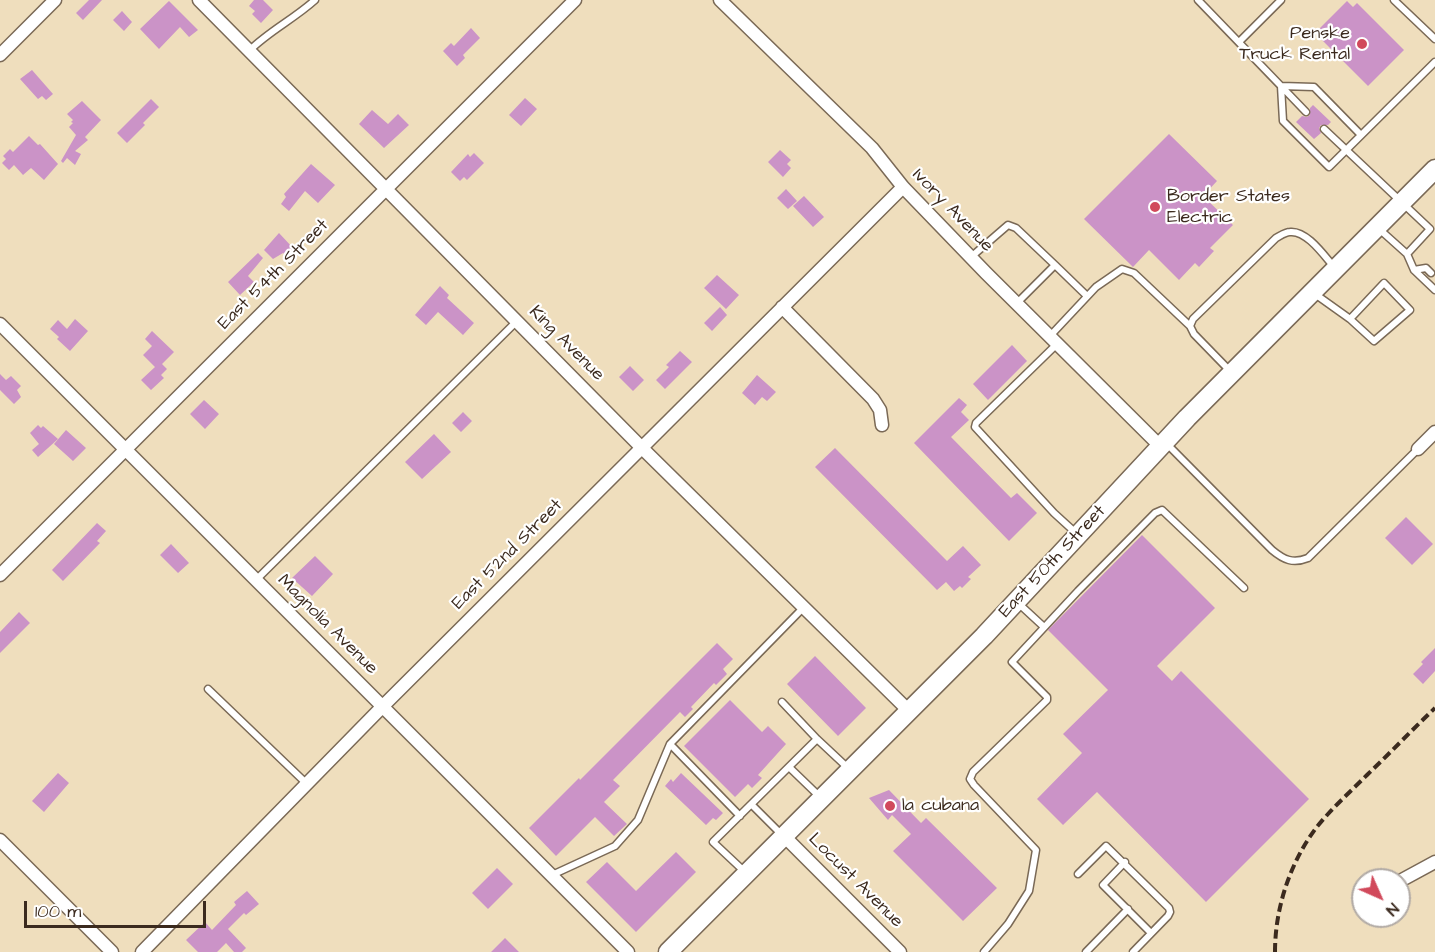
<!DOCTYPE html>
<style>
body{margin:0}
#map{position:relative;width:1435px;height:952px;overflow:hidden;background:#efdebd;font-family:"Architects Daughter",sans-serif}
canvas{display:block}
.north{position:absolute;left:1351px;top:868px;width:60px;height:60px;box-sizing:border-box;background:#fff;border:2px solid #b1aaa5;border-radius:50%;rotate:135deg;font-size:16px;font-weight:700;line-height:24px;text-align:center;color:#3b2a1e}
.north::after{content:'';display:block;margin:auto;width:21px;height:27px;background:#d1495b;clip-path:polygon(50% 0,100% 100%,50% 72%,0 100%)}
.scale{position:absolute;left:24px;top:901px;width:182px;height:27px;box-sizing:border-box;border:3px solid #3b2a1e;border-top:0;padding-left:8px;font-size:18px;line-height:21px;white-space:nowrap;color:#3b2a1e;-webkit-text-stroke:4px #fff;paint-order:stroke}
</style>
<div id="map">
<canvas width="1435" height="952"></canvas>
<div class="north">N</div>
<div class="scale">100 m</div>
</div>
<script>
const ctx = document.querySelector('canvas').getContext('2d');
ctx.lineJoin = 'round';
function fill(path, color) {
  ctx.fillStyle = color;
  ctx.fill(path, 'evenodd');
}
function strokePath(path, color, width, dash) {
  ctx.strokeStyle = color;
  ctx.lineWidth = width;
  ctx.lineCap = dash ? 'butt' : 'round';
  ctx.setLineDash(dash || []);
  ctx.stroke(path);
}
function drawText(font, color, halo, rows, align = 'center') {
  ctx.font = font + ' "Architects Daughter",sans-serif';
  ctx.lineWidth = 4.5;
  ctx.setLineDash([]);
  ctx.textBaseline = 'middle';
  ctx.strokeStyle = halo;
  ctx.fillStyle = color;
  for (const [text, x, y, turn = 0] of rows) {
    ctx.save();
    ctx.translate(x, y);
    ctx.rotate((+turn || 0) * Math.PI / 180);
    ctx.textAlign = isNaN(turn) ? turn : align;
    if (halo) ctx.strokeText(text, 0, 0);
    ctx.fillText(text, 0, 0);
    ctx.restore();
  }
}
fill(new Path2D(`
 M89,0H102L83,20L76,13Z
 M254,0H263L273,10L261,23L252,14L255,11L249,6Z
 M169,1L198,30L189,37L180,27L159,49L140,29Z
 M1347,1L1353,7L1357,3L1404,50L1368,86L1321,39L1324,35L1318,30Z
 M122,11L132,22L124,31L113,20Z
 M471,28L480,38L463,55L465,58L457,66L443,51L451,43L454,46Z
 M32,70L53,94L46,100L42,96L38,99L20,79Z
 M525,98L537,109L521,126L509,115Z
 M151,99L159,107L143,123L145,125L127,143L117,133Z
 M82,101L101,120L85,137L88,140L75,151L81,154L75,165L67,158L63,163L61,161L76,135L69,127L73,123L71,122L73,120L67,114Z
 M1313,105L1331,122L1328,125H1321L1319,128L1321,133L1314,139L1296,122L1302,116L1307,117L1310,115V108Z
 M372,110L388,124L398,114L409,125L384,148L359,124Z
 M1169,134L1217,181L1203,196L1233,225L1210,248L1214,251L1199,267L1195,263L1179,280L1149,250L1133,267L1084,219Z
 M29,136L38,145L40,144L58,164L44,180L31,168L23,175L14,165L9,170L2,163L6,159L3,156L10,149L13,152Z
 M780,150L791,160L787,164L791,168L783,177L768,162Z
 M474,153L484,163L467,180L464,177L460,181L451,172L468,154L470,157Z
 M311,164L335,185L318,203L305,191L289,211L281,204L286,197L284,194Z
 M786,189L797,201L788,209L777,198Z
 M804,196L824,217L813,227L793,206Z
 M279,233L293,248L286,255L283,253L273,259L264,250Z
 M258,253L263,258L248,276L254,282L240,295L228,282Z
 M717,275L739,295L726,309L704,288Z
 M440,286L449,295L447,298L474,323L463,335L438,312L426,325L415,315Z
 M720,307L727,315L712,331L704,323Z
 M75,319L88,331L70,351L57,339L59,337L50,329L58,320L67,329Z
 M152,331L174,352L162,364L167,369L161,375L164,378L151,390L141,380L155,367L143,355L152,346L145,339Z
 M1012,345L1027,361L988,400L973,384Z
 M680,351L692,362L665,389L656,380L669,367L666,365Z
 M630,366L644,380L633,391L619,377Z
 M0,374L6,380L11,376L21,386L17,390L21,397L14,404L0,390Z
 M757,375L776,392L767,401L762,397L755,405L742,393Z
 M959,398L967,405L961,412L969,420L951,437L1011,498L1017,493L1037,513L1009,541L914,443Z
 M204,400L219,414L205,429L190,414Z
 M463,412L472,421L461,432L452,423Z
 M38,425L41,428L43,426L58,439L38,457L32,450L39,444L30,433Z
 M66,430L86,448L73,461L54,444Z
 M434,434L451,452L422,479L405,462Z
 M835,448L947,561L963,546L981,565L968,577L971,579L962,588L960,586L954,591L946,582L937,590L815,467Z
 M1406,517L1433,544L1412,565L1385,538Z
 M97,523L106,531L97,541L100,543L63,581L52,570Z
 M1142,535L1215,608L1157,666L1172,681L1181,671L1309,799L1206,902L1097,792L1063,825L1037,799L1082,753L1063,734L1108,690L1048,630Z
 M171,544L189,563L178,573L160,555Z
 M315,556L333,574L312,596L292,578Z
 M19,612L30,623L0,653V632Z
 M717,643L733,659L723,669L727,674L716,685L714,683L691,707L693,709L685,717L680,712L613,780L620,786L604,802L627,824L614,836L595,817L556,856L529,828L579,778L580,780Z
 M1435,648V671L1423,684L1413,674L1423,664L1421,662Z
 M815,656L866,708L838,736L787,684Z
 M730,700L762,732L768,726L786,744L758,775L762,778L752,788L748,784L735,797L684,746Z
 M58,773L69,783L44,812L32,801Z
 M681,773L723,813L716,820L713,818L706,825L665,786L671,779L673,782Z
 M889,790L921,823L926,818L997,888L963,921L893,851L911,834L892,815L888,820L869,798Z
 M676,852L696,872L636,932L586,882L607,862L636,891Z
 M497,868L513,884L488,909L472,893Z
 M247,891L259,904L246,915L244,913L228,929L246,948L242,952H234L226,943L217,952H198L186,940L205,922L212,930L236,905L234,902Z
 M505,938L519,952H491Z`), '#cb93c7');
const service = new Path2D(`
 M1198,0L1281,86L1314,87L1361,135
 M1394,0L1435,39
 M1239,42L1281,0
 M249,51C269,31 294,19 315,0
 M1281,86L1283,121L1329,167L1435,62
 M1281,86L1306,112
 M1324,129L1430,229L1407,254L1378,228
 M1407,254L1414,270L1435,290
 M971,257L1008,225L1016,228L1055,265
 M1414,270L1426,268L1431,273
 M1315,294L1350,319L1384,283L1410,310L1374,341L1350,319
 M1017,303L1055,265L1087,296
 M1050,336L1096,287L1122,269L1134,273L1190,326
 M1057,344L976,423L975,427L1054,513L1077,534
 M1231,372L1194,334L1190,326L1193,319L1276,238C1280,236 1285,232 1290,232C1307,230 1325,257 1335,268
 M1167,444L1272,550C1284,560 1293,564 1308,558L1418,449
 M256,580L517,321
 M1018,603L1044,627
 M208,689L307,784
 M782,702L817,739
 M790,768L819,796
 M752,805L781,834
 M740,816L670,744L804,607
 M1125,862L1103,885L1151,933
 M746,873L713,842L817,739L848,768
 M1078,874L1106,846L1169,908L1170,912L1168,916L1133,952
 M552,875L615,846L638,820L670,744
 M984,952L1008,924L1029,891L1036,850L974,785L970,779L973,772L1047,700V697L1012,662L1078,591L1155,513L1162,510L1244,588
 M1086,952L1128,909`);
const minor = new Path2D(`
 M199,0L642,448L909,711
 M720,0L872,148L903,187L986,273L1160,446
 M0,55L55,0
 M782,307L873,399L880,410L882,425
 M0,324L628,952
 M1418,449L1435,432
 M0,575L575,0
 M784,836L900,952
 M0,840L112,952
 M1400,881L1435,862
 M142,952L383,706L903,187`);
const secondary = new Path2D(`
 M668,952L984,636L1187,418L1435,169`);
strokePath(service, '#7a6956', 9);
strokePath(minor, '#7a6956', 15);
strokePath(secondary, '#7a6956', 21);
strokePath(service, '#fff', 6);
strokePath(minor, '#fff', 12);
strokePath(secondary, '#fff', 18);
strokePath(new Path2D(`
 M1275,952C1275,908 1290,863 1316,828C1331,809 1350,792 1367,775C1390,753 1412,730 1435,708`), '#3b2a1e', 4, [9, 4.5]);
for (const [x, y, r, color] of [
 [1362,44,6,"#d1495b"],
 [1155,207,6,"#d1495b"],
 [890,806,6,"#d1495b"]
]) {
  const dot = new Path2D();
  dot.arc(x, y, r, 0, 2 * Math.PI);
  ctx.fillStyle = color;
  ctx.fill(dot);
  strokePath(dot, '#fff', 2);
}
drawText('18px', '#3b2a1e', '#fff', [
 ["Penske",1350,34,"right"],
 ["Truck Rental",1350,55,"right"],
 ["Border States",1167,197],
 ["Electric",1167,218],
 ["la cubana",902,806]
], 'left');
drawText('18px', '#3b2a1e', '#fff', [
 ["Ivory Avenue",952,211,46],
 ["East 54th Street",274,275,-45],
 ["King Avenue",566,344,45],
 ["East 52nd Street",508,555,-45],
 ["East 50th Street",1053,562,-47],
 ["Magnolia Avenue",327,625,45],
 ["Locust Avenue",855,881,45]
]);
</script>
